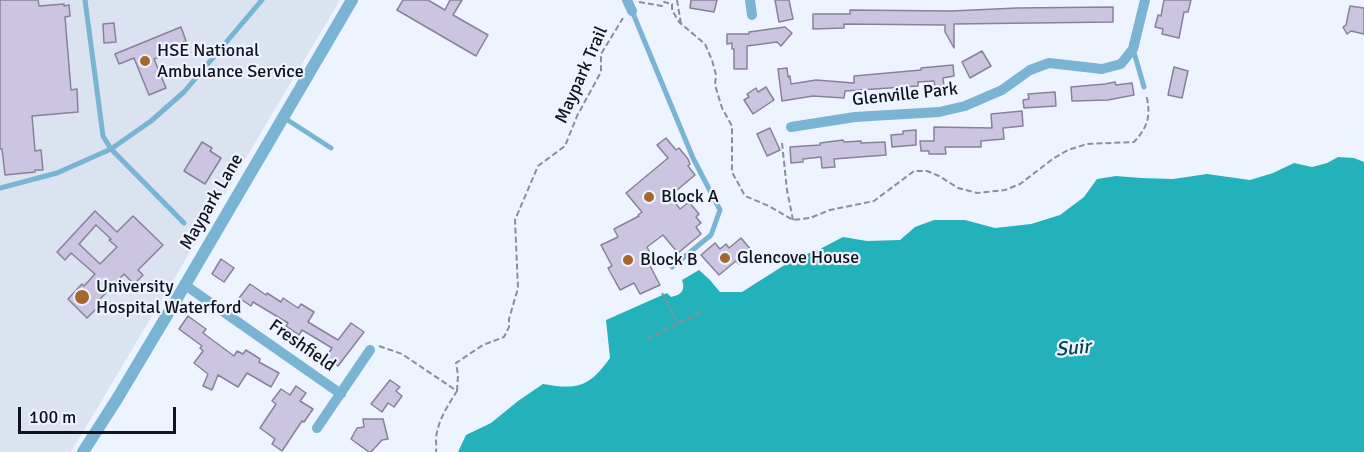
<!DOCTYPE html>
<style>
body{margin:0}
#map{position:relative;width:1364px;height:452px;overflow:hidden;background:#eef4ff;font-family:Signika,sans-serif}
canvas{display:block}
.scale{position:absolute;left:18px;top:407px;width:158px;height:27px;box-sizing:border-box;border:3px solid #0f131c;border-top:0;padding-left:8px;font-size:18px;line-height:21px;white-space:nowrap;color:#0f131c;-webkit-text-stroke:4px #eef4ff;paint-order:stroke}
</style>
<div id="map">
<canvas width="1364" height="452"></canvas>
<div class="scale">100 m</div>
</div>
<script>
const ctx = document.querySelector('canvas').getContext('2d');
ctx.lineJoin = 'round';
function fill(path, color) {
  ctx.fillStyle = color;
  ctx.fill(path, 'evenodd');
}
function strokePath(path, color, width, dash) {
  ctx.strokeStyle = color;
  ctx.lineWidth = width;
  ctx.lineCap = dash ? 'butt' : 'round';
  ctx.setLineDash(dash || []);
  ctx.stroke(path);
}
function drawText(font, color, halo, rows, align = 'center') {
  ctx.font = font + ' Signika,sans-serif';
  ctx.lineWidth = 4.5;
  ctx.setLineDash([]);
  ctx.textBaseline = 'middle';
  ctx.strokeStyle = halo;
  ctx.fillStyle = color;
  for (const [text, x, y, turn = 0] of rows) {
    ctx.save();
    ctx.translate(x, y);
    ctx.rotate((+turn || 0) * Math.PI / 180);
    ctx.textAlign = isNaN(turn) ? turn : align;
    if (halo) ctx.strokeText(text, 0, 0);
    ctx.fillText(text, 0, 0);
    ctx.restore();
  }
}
fill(new Path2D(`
 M0,0H340L71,452H0Z`), '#dbe2f0');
fill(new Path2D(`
 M1338,157L1354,158L1364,162V452H458L466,435L491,423L518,401L543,384C578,390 589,387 610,358L606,320L667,293L671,297C681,295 686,290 682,280L699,270L709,279L720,292H742L794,259L820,249L843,237L867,241L900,240L915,227L934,220H965L995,228L1031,224L1060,215L1084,197L1097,179L1116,176L1141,178L1173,179L1207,174L1250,180L1273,173L1294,163L1312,167L1327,163Z`), '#23b2bc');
const building = new Path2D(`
 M0,0H38L39,6L64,4V6L69,5L70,16L65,17L71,90L77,89L78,112L32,116L35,151L41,150L43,170H35V172L5,175L2,149H0Z
 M403,0H428L445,10L450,0H462L453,15L488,35L476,56L397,10Z
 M691,0H717L714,12L690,8Z
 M775,0H789L793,19L779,22Z
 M1164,0H1191L1188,12H1184L1179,38L1162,34L1163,29L1155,27L1158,15L1161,16Z
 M1350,6L1364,8V34L1351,31L1347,34L1343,27L1346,25Z
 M1113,7V22L954,24V48L945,32V25L844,24V28L813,29V14H850V10L951,11L1017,8Z
 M114,23L116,42L104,43L103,24Z
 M181,27L186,41L176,45L178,49L154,59L166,88L149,95L134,58L119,64L115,54Z
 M785,27L792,33L781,46L777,42L747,46V69H734V49H732V43L727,44V34H749V32Z
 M982,51L991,66L970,78L962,62Z
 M953,65L954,76L943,78L944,86L935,87L934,81L918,82V86L845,91L844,98L813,96L782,101L778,69L787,68L788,77L790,76L791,84L816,80L854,83V76L921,70V68Z
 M1174,67L1188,71L1182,98L1168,95Z
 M1115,82L1116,85L1132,83L1134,95L1108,100L1072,101L1071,87L1105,84Z
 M766,87L774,100L753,114L744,100L749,97L747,94L756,88L758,92Z
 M1055,92L1056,106L1024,108L1023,100L1029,99L1028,94Z
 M1022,111L1023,126L1003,128L1004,139L981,141V147H945L946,154H929V151H921L920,141H934V127L992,128L991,114Z
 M770,128L780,150L767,156L757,134Z
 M916,130V145L892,147L891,135L903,134V131Z
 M666,138L676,150L679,148L688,159L690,164L688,166L695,175L670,196L680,209L689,202L699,214L696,217L701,223L696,227L701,234L678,253L663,235L647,247L652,257L647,260L660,285L640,294L634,283L620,290L608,268L612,266L601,245L618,237L614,229L639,216L638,215L642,212L626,193L668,158L657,145Z
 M843,140L844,142L861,141V143L885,142L886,155L834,159L835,167L822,168L821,157L803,159V162L791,163L790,147L820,145V143Z
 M202,142L212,148L210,151L221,158L205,184L184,171Z
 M95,211L117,232L133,216L163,245L138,270L143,275L134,284L124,274L99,300L102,303L87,318L68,299L82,284L84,286L95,274L71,253L65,260L57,252ZM96,225L111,239L109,240L117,247L100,264L79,244Z
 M741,238L753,252L739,264L736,261L719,275L701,255L715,243L720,249L726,244L729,248Z
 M221,259L234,268L224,282L212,274Z
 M250,284L266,295L267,293L281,302L283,298L298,308L301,304L314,312L308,322L338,340L351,323L364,332L338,366L326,357L332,348L302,330L299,335L286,326L288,323L253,302L251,306L239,298Z
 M188,316L206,329L203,333L234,356L237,351L243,354L246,350L260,359L259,362L279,373L271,387L247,373L238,387L218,375L212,390L203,386L208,374L194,363L203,351L200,348L202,346L179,329Z
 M390,380L400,387L396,391L402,396L394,407L388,403L382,412L371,404Z
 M296,386L306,393L300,401L313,409L304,422L302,421L282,451L272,444L275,439L260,428L276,404L272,401L281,389L290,395Z
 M363,419H383L388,439L382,440L371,452H369L351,439L357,428L364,427Z`);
fill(building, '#ccc5e1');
strokePath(building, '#87819a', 1.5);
strokePath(new Path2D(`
 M677,0L681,24
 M639,2L662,6L664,2L672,4V10L679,22L705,44L712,60L716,75L715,85L722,108L732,126V172L745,196L769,206L793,220L810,218L830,210L874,201L914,171H927L939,176L958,188L977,193L1005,190L1020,184L1054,158L1068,150L1087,144L1134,142C1149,126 1151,114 1146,94
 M782,143L787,190L793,220
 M662,293L677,322
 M647,339L701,312
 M379,346L402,354L457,391C449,404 440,417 437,432C435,439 437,446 436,452
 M457,391L458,375L456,363L483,345L504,337L509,327V319L518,288L515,220L538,166L565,146L577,116L601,72V54L623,18`), '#898e98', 2, [6, 3]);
strokePath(new Path2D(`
 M85,0L103,136L111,149L184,223
 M632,11L693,158L720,210L711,235L672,267
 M1133,49L1144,87
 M283,117L331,148
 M0,188L57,173L111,149L151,121L184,92L262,0`), '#79b4d5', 5);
strokePath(new Path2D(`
 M627,0L632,11
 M750,0L752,15
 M791,127L855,117L939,112L965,106L1002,90L1030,70L1049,63L1102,69L1121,64L1133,49L1145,0
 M185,285L341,394
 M317,428L370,350`), '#79b4d5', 10);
strokePath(new Path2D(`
 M83,452L117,399L185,285L352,0`), '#79b4d5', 12);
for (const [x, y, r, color] of [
 [145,61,6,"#a5672d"],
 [649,197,6,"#a5672d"],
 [725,258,6,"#a5672d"],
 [628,260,6,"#a5672d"],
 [82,297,8,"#a5672d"]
]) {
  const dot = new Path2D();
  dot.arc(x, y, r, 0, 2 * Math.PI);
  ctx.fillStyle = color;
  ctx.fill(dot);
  strokePath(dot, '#eef4ff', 2);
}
drawText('18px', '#0f131c', '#eef4ff', [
 ["HSE National",157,51],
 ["Ambulance Service",157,72],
 ["Block A",661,197],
 ["Glencove House",737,258],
 ["Block B",640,260],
 ["University",96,287],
 ["Hospital Waterford",96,308]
], 'left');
drawText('18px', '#0f131c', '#eef4ff', [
 ["Maypark Trail",582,75,-66],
 ["Glenville Park",905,95,-6],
 ["Maypark Lane",212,202,-60],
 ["Freshfield",302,346,35]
]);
drawText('italic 20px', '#054347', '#eef4ff', [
 ["Suir",1073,349,-5]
]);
</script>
